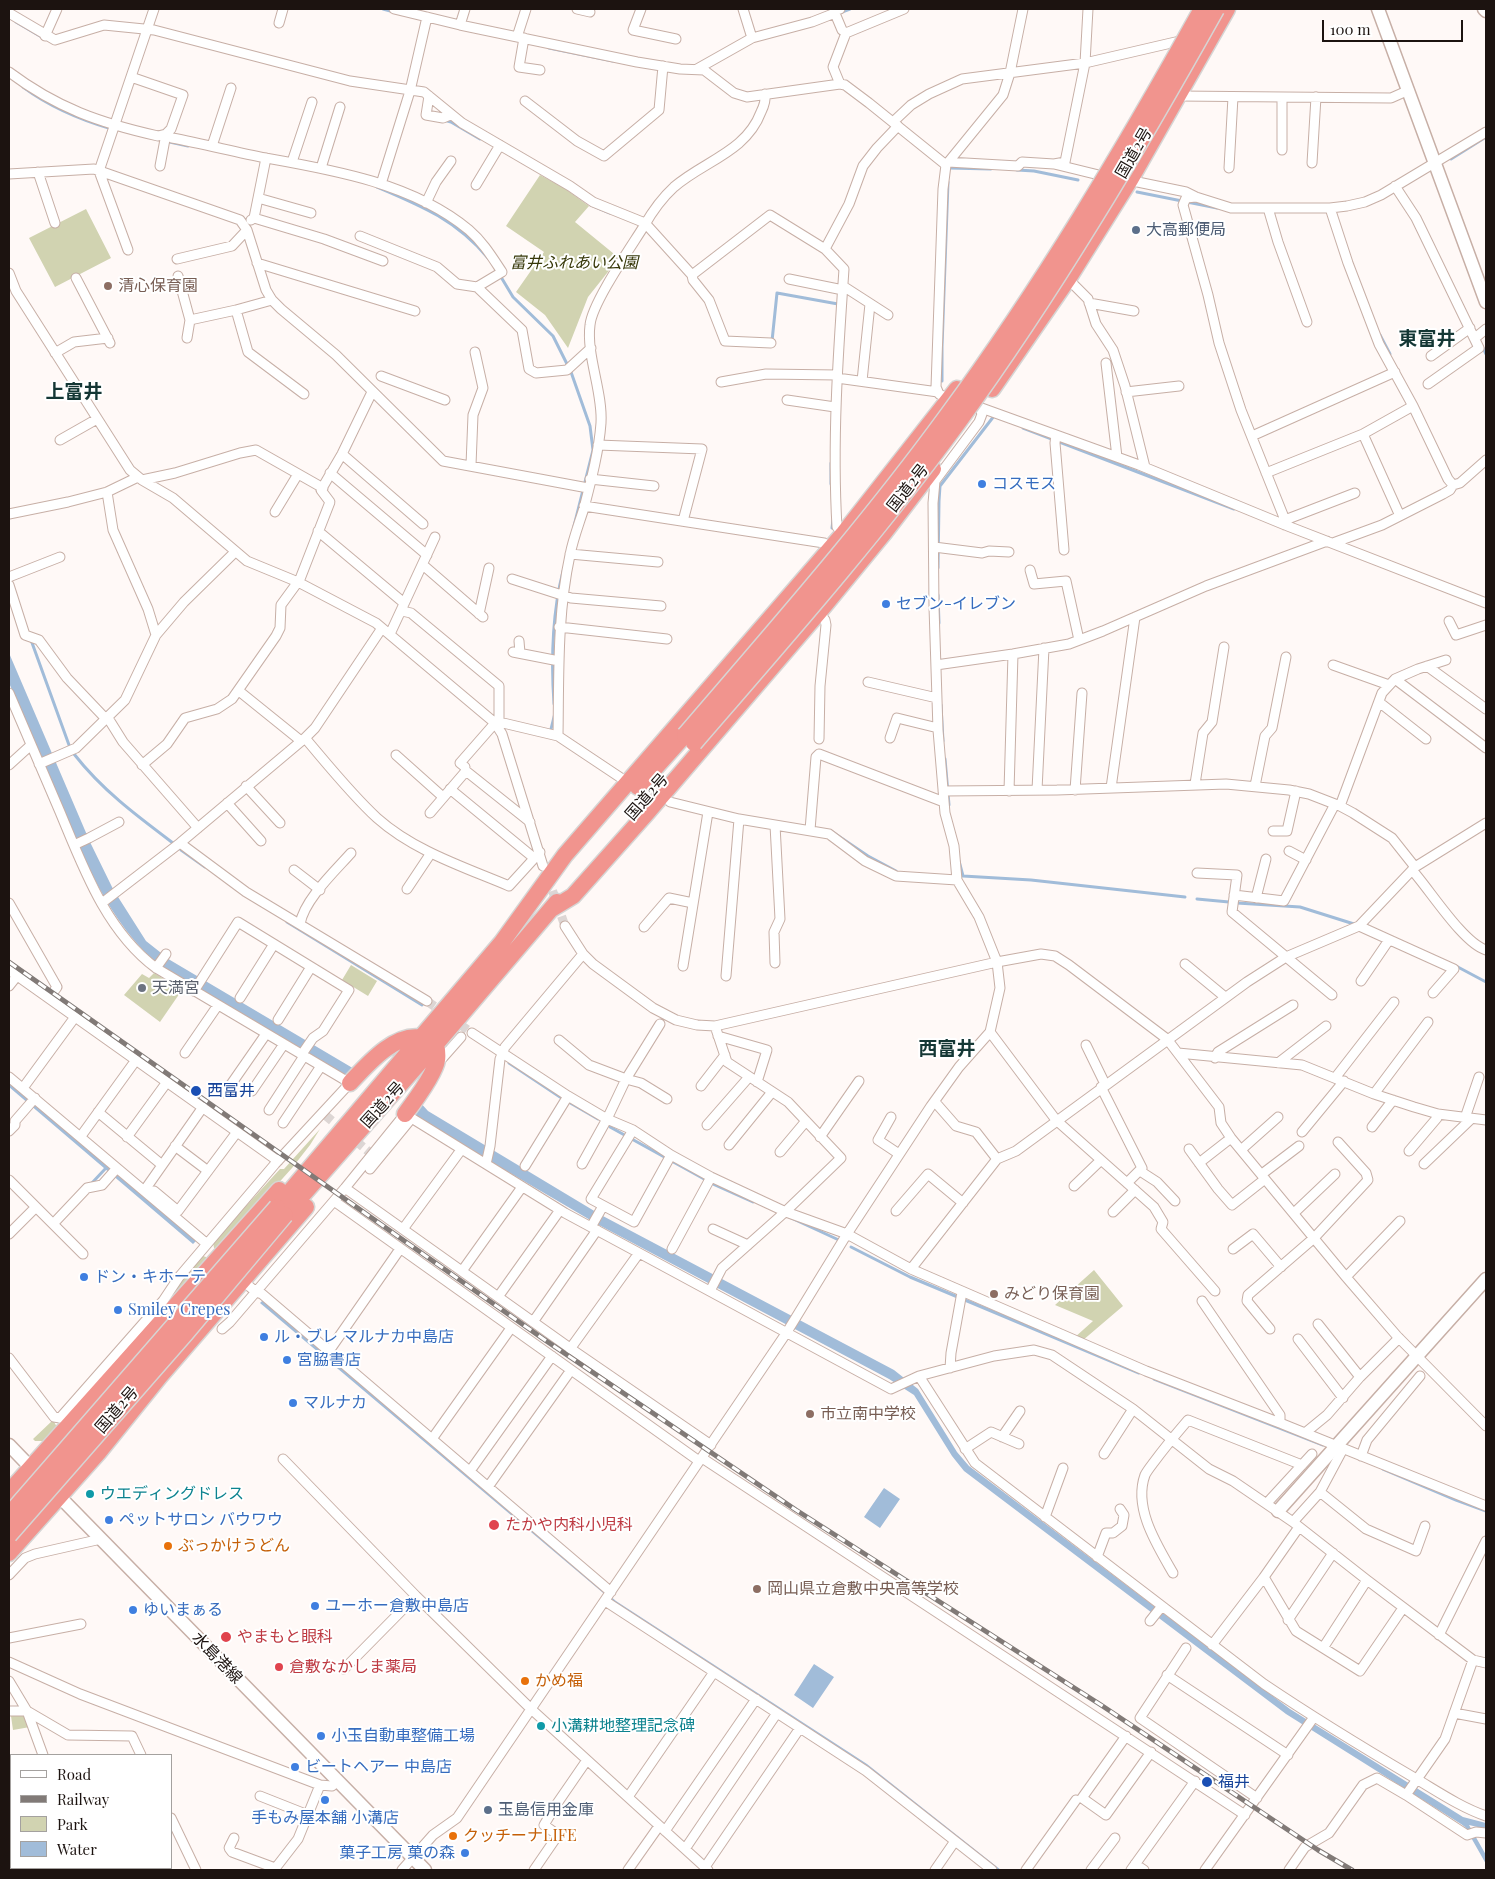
<!DOCTYPE html>
<meta charset="utf-8">
<style>
body{margin:0}
#map{position:relative;width:1495px;height:1879px;overflow:hidden;background:#fff9f7;font-family:"Playfair Display",serif}
canvas{display:block}
.frame{position:absolute;inset:0;border:10px solid #1c1310;pointer-events:none}
.legend{position:absolute;left:10px;top:1754px;width:162px;height:115px;box-sizing:border-box;background:#fff;border:1px solid #a4a19f;margin:0;padding:6px 9px;list-style:none;font-size:15px;color:#1c1310}
.legend li{display:flex;align-items:center;gap:10px;height:25px}
.legend b{width:25px;border:1px solid #a4a19f}
.scale{position:absolute;left:1322px;top:20px;width:141px;height:22px;box-sizing:border-box;border:2px solid #1c1310;border-top:0;padding-left:6px;font-size:15px;line-height:18px;white-space:nowrap;color:#1c1310;-webkit-text-stroke:4px #fff;paint-order:stroke}
</style>
<div id="map">
<canvas width="1495" height="1879"></canvas>
<div class="frame"></div>
<ul class="legend">
<li><b style="height:6px;background:#fff"></b>Road</li>
<li><b style="height:6px;background:#817a77"></b>Railway</li>
<li><b style="height:14px;background:#d1d3b1"></b>Park</li>
<li><b style="height:14px;background:#a1bcd9"></b>Water</li>
</ul>
<div class="scale">100 m</div>
</div>
<script>
const ctx = document.querySelector('canvas').getContext('2d');
ctx.lineJoin = 'round';
function fill(path, color) {
  ctx.fillStyle = color;
  ctx.fill(path, 'evenodd');
}
function strokePath(path, color, width, dash) {
  ctx.strokeStyle = color;
  ctx.lineWidth = width;
  ctx.lineCap = dash ? 'butt' : 'round';
  ctx.setLineDash(dash || []);
  ctx.stroke(path);
}
function drawText(font, color, halo, rows, align = 'center') {
  ctx.font = font + ' "Playfair Display","Noto Sans JP",serif';
  ctx.lineWidth = 4;
  ctx.setLineDash([]);
  ctx.textBaseline = 'middle';
  ctx.strokeStyle = halo;
  ctx.fillStyle = color;
  for (const [text, x, y, turn = 0] of rows) {
    ctx.save();
    ctx.translate(x, y);
    ctx.rotate((+turn || 0) * Math.PI / 180);
    ctx.textAlign = isNaN(turn) ? turn : align;
    if (halo) ctx.strokeText(text, 0, 0);
    ctx.fillText(text, 0, 0);
    ctx.restore();
  }
}
fill(new Path2D(`
 M540,175L564,188L589,206L575,222L619,258L588,297L568,348L545,315L516,292L544,252L506,226Z
 M86,209L111,258L55,287L29,238Z
 M351,965L377,981L368,996L342,980Z
 M154,973L182,990L160,1022L124,995L142,974L149,978Z
 M320,1129L310,1145L292,1168L220,1248H214L213,1242L280,1169H284Z
 M203,1256L206,1257V1263L162,1318L59,1431L45,1441H35L33,1439L53,1420L58,1429C93,1392 128,1353 159,1313C173,1295 185,1275 200,1258Z
 M1094,1270L1123,1306L1082,1341L1074,1338L1093,1321L1055,1305Z
 M26,1715L30,1727L13,1730L11,1716Z`), '#d1d3b1');
fill(new Path2D(`
 M9,653L90,842L113,889L146,941L170,960L356,1070L346,1076L162,967C108,925 82,853 56,792C41,755 25,719 9,683Z
 M9,1079L198,1239L193,1244L9,1087Z
 M419,1101L428,1111L601,1215L894,1370L918,1389L957,1452L969,1466L1290,1709L1463,1817L1486,1823V1829L1469,1825L1486,1855V1864L1465,1827L1461,1824L1286,1714L964,1471L952,1456L914,1395L889,1379L597,1224L493,1163L412,1113Z
 M263,1300L616,1601L867,1764L1001,1870H997L865,1766L615,1603L260,1303Z
 M884,1488L900,1499L880,1528L864,1517Z
 M814,1664L834,1677L813,1708L794,1695Z`), '#a1bcd9');
strokePath(new Path2D(`
 M383,9L394,12
 M842,12L850,9
 M16,22L45,39
 M549,48L613,61
 M23,87C50,107 81,120 112,129
 M444,120L451,122L480,139
 M165,141L188,146
 M1451,159L1486,137
 M949,168L991,169
 M1017,170L1034,171L1078,180
 M377,187C422,206 456,220 488,258
 M1137,192L1217,208
 M591,205L610,213
 M501,277L513,297L553,336L571,372L590,426L593,450L574,526
 M1380,335L1390,354
 M772,341L777,293L838,304
 M1482,346L1486,354
 M942,381V347L948,182
 M1023,428L1234,509
 M831,463V484
 M832,528L833,520
 M938,568L939,501L940,486L994,416
 M938,595L939,623
 M31,640L69,745
 M554,704C551,660 552,614 563,571
 M941,705L943,741
 M551,729L555,713
 M74,754C102,790 137,816 173,843
 M945,759L949,805
 M831,831L868,856L896,871
 M181,850L205,867
 M959,861L963,876
 M963,876L1031,880L1185,897
 M1197,899L1229,902
 M1237,903L1300,907L1354,924
 M287,922L422,1005
 M1456,966L1486,982
 M509,1063L560,1097L598,1119
 M610,1127L715,1185L753,1202
 M91,1184L106,1168
 M789,1217L841,1241
 M851,1247L910,1277L1139,1373
 M1154,1379L1323,1445
 M1383,1469L1456,1500L1486,1511`), '#a1bcd9', 3);
strokePath(new Path2D(`
 M637,786L663,799
 M548,878L565,926
 M427,1001L472,1033
 M325,1115L369,1152`), '#ddd6d4', 9, [9, 4.5]);
const street = new Path2D(`
 M394,9L460,25L637,62L680,69L704,70L734,93L747,97L840,84L845,85L869,103L946,165
 M577,9L590,12
 M641,9L633,30L676,39
 M840,9L834,11L842,30L846,33
 M9,13L55,40L104,25L154,30L350,81L424,92L462,123L570,186L593,202L645,223L692,275L770,215L825,249
 M279,23L283,9
 M460,25L465,9
 M45,36L57,9
 M517,37L526,9
 M524,38L519,67L540,70
 M752,38L812,22L835,13
 M697,69L752,38L743,9
 M9,72C57,108 100,123 158,136L166,134L172,138C204,144 235,152 266,158C334,170 414,184 469,230C483,242 492,257 502,272L477,287
 M131,77L183,95L171,129L166,134L160,166
 M840,84L833,67L846,33L904,9
 M429,96L426,115L443,118L450,115
 M1178,96L1391,98L1409,90
 M525,101L577,141L604,156L659,110L663,66
 M893,122L911,105L929,94L962,79L1085,63L1184,40
 M212,146L231,88
 M1282,150V97
 M292,162L312,102
 M948,162L1018,166L1022,162L1054,164L1065,162L1085,63L1088,9
 M1312,163L1316,97
 M1054,164L1107,177
 M321,168L340,107
 M1229,168L1233,97
 M38,172L55,223
 M9,174L94,169L240,220L247,230L266,290L272,300L281,309L336,355L443,461L588,488
 M1128,180L1186,192L1196,197L1231,208H1330L1347,206L1365,202L1381,195L1486,132
 M381,184L410,91L427,17
 M476,185L500,145
 M1395,186L1416,218L1479,348L1428,384
 M1196,197L1186,198L1183,205L1208,295L1219,343L1241,410L1285,520V525
 M258,198L311,213
 M426,203L436,182L451,161
 M1268,208L1278,242L1307,322
 M1330,208L1348,263L1379,344L1413,406L1448,479L1453,485
 M254,218L324,239L383,261
 M251,220L254,218L266,158
 M360,236L437,267L457,284L477,287L522,330L529,369L536,373L567,370L591,348
 M128,250L99,171L154,9
 M177,259L232,246L247,230
 M257,263L415,311
 M9,273L16,291L130,470L142,480L173,498L247,561L298,582L376,623L495,723L502,734L543,866
 M692,275L693,280L709,300L725,341L771,343
 M178,276L190,320
 M76,278L110,343
 M789,279L843,290
 M1068,279L1088,299L1096,324L1113,350L1125,386L1145,467
 M843,286L888,315
 M1089,303L1134,311
 M236,310L248,352L304,394
 M187,338L190,320L236,310L272,300
 M1475,338L1486,329
 M55,353L74,342L108,338
 M1431,356L1470,328
 M1106,363L1117,457
 M381,376L445,400
 M837,378L938,392
 M862,381L870,304
 M721,382L766,374L837,375
 M1126,392L1179,386
 M787,400L835,407
 M951,400L939,394L936,387L943,189L946,165L1003,95L1010,73L1023,9
 M976,406L1139,465L1285,525L1486,603
 M1363,434L1400,516
 M1056,435L1055,443L1064,550
 M1252,436L1395,372
 M60,440L97,419
 M598,445L702,449L683,521
 M342,454L423,524
 M471,465L473,415L483,388L475,352
 M330,473L427,555
 M1266,473L1363,434L1413,406
 M590,479L654,486
 M142,480L175,473L240,453L256,450L323,488
 M107,492L113,530L148,609L156,635
 M584,506L824,543L831,548
 M275,512L298,474
 M9,514L68,502L107,492L138,477
 M1285,520L1355,493
 M318,531L404,603
 M844,533L837,527C832,441 838,355 844,269L825,249L849,204L863,166L877,148L898,126
 M1333,543L1382,525L1443,494L1450,490L1453,485L1460,483L1486,460
 M934,547L982,553L989,551L1009,552
 M570,554L658,562
 M423,565L483,617
 M1030,570L1034,584L1066,581L1079,640
 M9,577L60,557
 M512,579L571,598L661,606
 M9,585L25,635L39,640L67,678L106,719
 M402,611L411,613L499,686V722
 M479,614L489,568
 M1449,621L1456,635L1486,625
 M559,627L667,639
 M390,634L435,537
 M519,641L520,653
 M513,652L559,661
 M936,665L1013,654L1069,644L1103,631L1206,586L1327,541
 M1333,665L1389,685
 M1427,666L1486,709
 M1395,679L1486,748
 M868,682L937,698
 M239,691L301,741
 M9,693C26,732 43,772 60,812C83,867 106,931 156,968L350,1083L275,1164L179,1277L163,1301L60,1418L54,1417L9,1358
 M1379,702L1426,739
 M108,718L123,742L198,828
 M558,736C559,676 557,615 570,555C573,539 579,524 584,508C591,481 599,451 601,423C603,392 586,355 590,325C592,303 631,247 644,226C652,212 662,198 674,187C704,161 746,152 761,112C764,106 766,101 765,94
 M305,738C328,765 351,794 377,818C414,851 464,867 509,886L540,852
 M890,738L897,718L938,728
 M819,739L820,686L826,625L825,620L819,612
 M396,755L443,797
 M39,764L76,748L125,700L156,635L184,602L235,552
 M9,765L31,745
 M142,765L167,744L185,718L217,709L232,699L276,636L280,628L281,605L300,579L330,502L321,490L342,454L372,392
 M465,767L460,763L495,723L499,722L558,736L621,778
 M1195,784L1203,733L1212,722L1224,647
 M246,786L280,823
 M1255,786L1265,736L1272,728L1286,657
 M1111,788L1135,617
 M450,789L534,858
 M1037,790L1044,648
 M1075,790L1082,693
 M943,791L1057,790L1226,784L1289,790L1309,794L1340,806L1353,813L1392,838L1415,867
 M1009,791L1013,654
 M670,802L739,819L829,834L865,861L896,876L957,880
 M227,803L261,841
 M1340,806L1382,693L1395,679L1418,669L1446,660
 M430,813L466,771L530,822
 M810,830L816,757L819,754L944,802
 M1273,831H1287L1296,791
 M180,843L246,892L427,1001
 M74,845L89,838L119,822
 M1289,851L1306,860
 M294,870L320,890
 M1412,870C1430,890 1463,943 1486,950
 M1197,873L1237,875L1232,912L1332,995
 M407,889L431,853
 M1234,895L1284,901L1335,804
 M1256,898L1266,859
 M9,903L57,987L49,998
 M102,903L180,843L305,738L315,728L382,628
 M300,924C304,900 335,871 351,853
 M565,926L583,954L593,964L653,1008L676,1020L697,1025L715,1026L997,962L1041,954L1055,956L1069,965L1167,1039L1219,1107L1221,1123L1231,1138L1346,1277L1397,1336L1486,1426
 M1359,926L1454,969L1433,993
 M644,927L669,898L693,903
 M775,963L774,932L780,919L775,825
 M1185,964L1225,997
 M683,966L708,812
 M156,968L166,954
 M9,970L278,1161
 M726,976L739,819
 M1361,981L1389,940
 M9,986L17,976
 M194,991L238,922L349,990L323,1031L313,1038L302,1054
 M240,998L274,944
 M278,1020L311,967
 M660,1024L626,1079L641,1083L667,1099
 M990,1032L1056,1120L1154,1207L1163,1222L1161,1229L1215,1291
 M472,1033L568,1096L607,1119L633,1130L671,1155L711,1177L786,1212L847,1234L911,1269L1146,1371L1280,1423L1486,1506
 M718,1036L767,1050L757,1082
 M559,1040L589,1065L626,1079L607,1119L582,1164
 M1086,1045L1105,1084
 M185,1053L218,1005
 M1178,1053L1302,1065L1374,1094L1414,1107L1438,1114L1486,1120
 M1215,1058L1218,1052L1293,1005
 M438,1063L461,1037
 M1278,1063L1326,1026
 M9,1077L207,1244
 M1335,1078L1394,1002
 M701,1086L725,1055
 M1101,1087L1142,1168L1127,1183
 M23,1088L75,1017
 M252,1091L284,1044
 M225,1093L266,1034
 M1374,1094L1428,1022
 M935,1102L956,1126L976,1132L997,1159
 M269,1110L304,1056
 M98,1112L162,1165
 M891,1117L878,1140L899,1154
 M1465,1118L1479,1077
 M283,1123L321,1066
 M707,1125L749,1077
 M1372,1127L1393,1100
 M633,1130L591,1199L634,1222L671,1155
 M9,1131L15,1125V1121L35,1098
 M1302,1132L1344,1081
 M81,1136L136,1060
 M127,1137L167,1082
 M820,1137L859,1081
 M729,1145L772,1092
 M175,1146L208,1171
 M1189,1149L1218,1189L1232,1205L1265,1179
 M1242,1149L1278,1117
 M1409,1151L1437,1118L1438,1114
 M780,1152L806,1121
 M1199,1163L1231,1138
 M486,1164L490,1146L500,1059L505,1047L583,954
 M1424,1164L1471,1119
 M525,1166L568,1096
 M370,1169L411,1119
 M1140,1171L1157,1182L1175,1201
 M1262,1174L1299,1146
 M9,1180L53,1224L87,1188L102,1185L117,1168
 M1074,1186L1101,1160
 M345,1188L574,1351L711,1445
 M144,1191L203,1107
 M154,1191L178,1211L237,1132
 M334,1201L699,1461
 M896,1211L928,1174L963,1203
 M1113,1212L1135,1190
 M1294,1213L1335,1174
 M53,1224L83,1254
 M591,1227L603,1206
 M403,1229L461,1150
 M713,1229L748,1245
 M9,1234L36,1207
 M672,1249L711,1177
 M1233,1249L1253,1234L1281,1267
 M911,1269L997,1159L1016,1151L1247,982L1286,957L1359,926L1415,867L1486,823
 M462,1271L522,1187
 M1346,1277L1400,1221
 M243,1281L256,1292L262,1294L611,1592
 M710,1291L722,1268L785,1212L841,1158L788,1102L727,1062L715,1026
 M498,1297L560,1210
 M1202,1301L1280,1415V1423
 M533,1322L597,1230
 M1318,1324L1360,1377
 M222,1329L230,1322L345,1188L405,1114L565,1213L891,1389L919,1376L994,1356L1034,1350L1052,1355L1133,1409L1209,1469L1233,1481L1293,1522L1367,1580L1473,1660L1486,1663
 M1270,1329L1247,1301L1248,1295L1314,1238L1368,1180L1366,1173L1338,1142
 M1298,1339L1343,1398
 M570,1349L639,1253
 M329,1351L400,1249
 M950,1368L951,1353L962,1292
 M919,1376L975,1463L1264,1684C1313,1717 1362,1747 1413,1777C1437,1791 1460,1807 1486,1816
 M1305,1433L1327,1415L1360,1377L1399,1338
 M1002,1437L1020,1411
 M432,1439L511,1328
 M965,1449L991,1432L1019,1444
 M1104,1454L1133,1409
 M1361,1456L1367,1440L1420,1376
 M702,1458L1245,1815
 M283,1459L416,1596L530,1708L708,1870
 M470,1471L552,1356
 M488,1487L571,1370
 M1320,1492L1366,1529L1416,1551L1425,1526
 M1267,1503L1312,1454
 M1045,1517L1063,1468
 M1293,1522L1320,1492L1343,1449
 M1299,1527L1264,1577L1296,1631L1360,1671L1403,1608
 M1097,1557L1106,1533H1113L1122,1526L1124,1515L1120,1509
 M1173,1573C1157,1545 1133,1508 1145,1475C1147,1471 1151,1466 1154,1462C1165,1447 1176,1434 1188,1420L1302,1465
 M9,1575L25,1558L35,1554L101,1539
 M605,1601L866,1771L992,1870
 M1288,1620L1333,1553
 M1150,1621L1162,1606
 M1439,1635L1486,1541
 M9,1638L81,1624
 M1212,1645L1264,1577
 M1186,1648L1140,1718L1257,1798
 M1323,1648L1367,1580
 M9,1662L80,1694L320,1785L332,1786L338,1781
 M344,1669L416,1596
 M1167,1675L1288,1755
 M9,1681L27,1711L43,1755
 M9,1711H27L68,1735L132,1736L141,1755
 M1454,1713L1486,1719
 M1126,1736L1082,1798L1106,1815L1151,1752
 M1406,1795L1467,1835L1476,1832L1486,1833
 M260,1796L308,1815
 M628,1797L714,1672
 M556,1805L587,1760
 M171,1818L196,1870
 M665,1831L756,1699
 M234,1838L229,1848L232,1852L275,1868
 M685,1849L777,1713
 M1135,1864L1144,1870
 M705,1867L800,1728
 M24,1868V1870
 M61,1870L72,1868
 M274,1870L298,1839L320,1785
 M402,1870L433,1835L457,1818L787,1332L847,1234L931,1106L959,1067L990,1032L1000,988L997,962L979,917L957,880L954,846L945,813L938,730L934,607L933,503L935,481L979,422L982,414L979,406
 M534,1870L558,1835L544,1825L553,1810
 M628,1870L659,1826
 M935,1870L955,1841
 M1026,1870L1076,1800
 M1091,1870L1115,1838
 M1131,1870L1195,1781
 M1205,1870L1314,1717
 M1289,1870L1305,1847L1329,1833L1363,1785L1377,1778L1406,1795L1445,1739L1473,1660`);
const secondary = new Path2D(`
 M1378,9L1486,302
 M1484,9L1486,11
 M9,1445L37,1474
 M54,1491L425,1870
 M1278,1511L1486,1279`);
const highway = new Path2D(`
 M992,389L1068,279L1130,180L1227,9
 M638,787L685,735
 M550,910L573,896L646,814L819,612L884,533L933,469
 M497,949L565,855L844,533L957,389
 M350,1083C367,1065 395,1032 422,1038
 M405,1114C414,1102 435,1074 437,1060C438,1055 437,1049 436,1044
 M277,1207L503,941
 M285,1215L436,1044L557,902
 M9,1492L279,1190
 M9,1553L98,1453L160,1376L306,1207`);
strokePath(street, '#c7afa6', 11);
strokePath(secondary, '#c7afa6', 15);
strokePath(highway, '#d6d5d4', 19);
strokePath(street, '#fff', 9);
strokePath(secondary, '#fff', 12);
strokePath(highway, '#f1948e', 16);
const rail = new Path2D(`
 M9,962L542,1338L796,1510L1101,1705L1318,1850L1352,1870`);
strokePath(rail, '#817a77', 5);
strokePath(rail, '#fff', 3, [9]);
const highwayBridge = new Path2D(`
 M685,735C775,630 866,527 947,416C1042,287 1124,149 1202,9
 M694,743C784,639 875,536 957,424C1053,292 1136,152 1216,9
 M9,1515L277,1207
 M9,1535L185,1334L285,1215`);
strokePath(highwayBridge, '#d6d5d4', 19, []);
strokePath(highwayBridge, '#f1948e', 16);
for (const [x, y, r, color] of [
 [1136,230,5,"#5c6f8a"],
 [108,286,5,"#8d6e63"],
 [982,484,5,"#3f7fe0"],
 [886,604,5,"#3f7fe0"],
 [142,988,5,"#6b7280"],
 [196,1091,6,"#1a4fb4"],
 [84,1277,5,"#3f7fe0"],
 [994,1294,5,"#8d6e63"],
 [118,1310,5,"#3f7fe0"],
 [264,1337,5,"#3f7fe0"],
 [287,1360,5,"#3f7fe0"],
 [293,1403,5,"#3f7fe0"],
 [810,1414,5,"#8d6e63"],
 [90,1494,5,"#0f9aa8"],
 [109,1520,5,"#3f7fe0"],
 [494,1525,6,"#e0444e"],
 [168,1546,5,"#e8710a"],
 [757,1589,5,"#8d6e63"],
 [315,1606,5,"#3f7fe0"],
 [133,1610,5,"#3f7fe0"],
 [226,1637,6,"#e0444e"],
 [279,1667,5,"#e0444e"],
 [525,1681,5,"#e8710a"],
 [541,1726,5,"#0f9aa8"],
 [321,1736,5,"#3f7fe0"],
 [295,1767,5,"#3f7fe0"],
 [1207,1782,6,"#1a4fb4"],
 [325,1800,5,"#3f7fe0"],
 [488,1810,5,"#5c6f8a"],
 [453,1836,5,"#e8710a"],
 [465,1853,5,"#3f7fe0"]
]) {
  const dot = new Path2D();
  dot.arc(x, y, r, 0, 2 * Math.PI);
  ctx.fillStyle = color;
  ctx.fill(dot);
  strokePath(dot, '#fff', 2);
}
drawText('16px', '#1c1310', '#fff', [
 ["国道2号",1134,153,-60],
 ["国道2号",908,488,-52],
 ["国道2号",647,797,-49],
 ["国道2号",383,1105,-48],
 ["国道2号",117,1410,-49],
 ["水島港線",217,1658,46]
]);
drawText('16px', '#4e5e75', '#fff', [
 ["大高郵便局",1146,230],
 ["玉島信用金庫",498,1810]
], 'left');
drawText('italic 16px', '#363708', '#fff', [
 ["富井ふれあい公園",574,263]
]);
drawText('16px', '#785e54', '#fff', [
 ["清心保育園",118,286],
 ["みどり保育園",1004,1294],
 ["市立南中学校",820,1414],
 ["岡山県立倉敷中央高等学校",767,1589]
], 'left');
drawText('16px', '#366cbe', '#fff', [
 ["コスモス",992,484],
 ["セブン-イレブン",896,604],
 ["ドン・キホーテ",94,1277],
 ["Smiley Crepes",128,1310],
 ["ル・ブレ マルナカ中島店",274,1337],
 ["宮脇書店",297,1360],
 ["マルナカ",303,1403],
 ["ペットサロン バウワウ",119,1520],
 ["ユーホー倉敷中島店",325,1606],
 ["ゆいまぁる",143,1610],
 ["小玉自動車整備工場",331,1736],
 ["ビートヘアー 中島店",305,1767],
 ["手もみ屋本舗 小溝店",325,1818,"center"],
 ["菓子工房 菓の森",455,1853,"right"]
], 'left');
drawText('16px', '#5b616d', '#fff', [
 ["天満宮",152,988]
], 'left');
drawText('16px', '#164399', '#fff', [
 ["西富井",207,1091],
 ["福井",1218,1782]
], 'left');
drawText('16px', '#0d838f', '#fff', [
 ["ウエディングドレス",100,1494],
 ["小溝耕地整理記念碑",551,1726]
], 'left');
drawText('16px', '#be3a42', '#fff', [
 ["たかや内科小児科",505,1525],
 ["やまもと眼科",237,1637],
 ["倉敷なかしま薬局",289,1667]
], 'left');
drawText('16px', '#c56008', '#fff', [
 ["ぶっかけうどん",178,1546],
 ["かめ福",535,1681],
 ["クッチーナLIFE",463,1836]
], 'left');
drawText('bold 19px', '#143735', '#fff', [
 ["東富井",1427,339],
 ["上富井",74,392],
 ["西富井",947,1049]
]);
</script>
